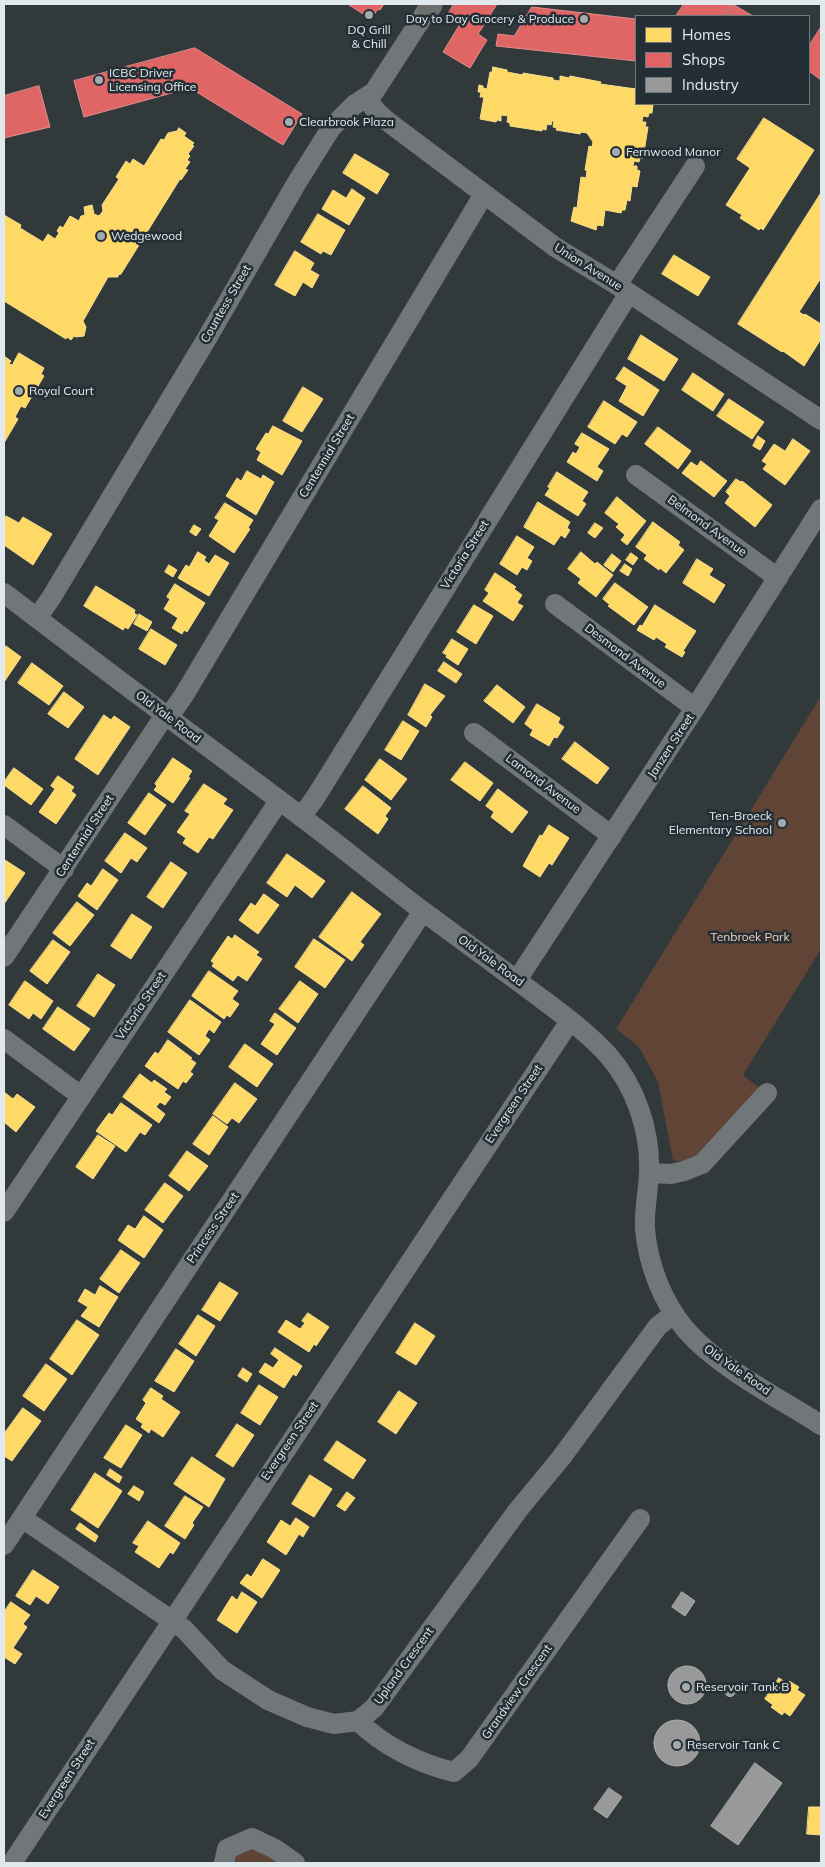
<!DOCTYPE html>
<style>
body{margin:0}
#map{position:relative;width:825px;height:1867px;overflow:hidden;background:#32393b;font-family:Mulish,sans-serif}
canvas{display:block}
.frame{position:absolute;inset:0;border:5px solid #e2e9ed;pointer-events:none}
.legend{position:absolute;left:635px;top:15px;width:175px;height:90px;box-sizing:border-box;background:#242f35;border:1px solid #70797f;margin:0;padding:6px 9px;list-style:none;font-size:15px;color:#e2e9ed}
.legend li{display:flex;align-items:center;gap:10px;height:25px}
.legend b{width:25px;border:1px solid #70797f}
</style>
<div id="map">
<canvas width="825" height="1867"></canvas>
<div class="frame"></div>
<ul class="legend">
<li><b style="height:14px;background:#ffd966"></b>Homes</li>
<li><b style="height:14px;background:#e06666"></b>Shops</li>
<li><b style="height:14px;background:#999"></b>Industry</li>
</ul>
</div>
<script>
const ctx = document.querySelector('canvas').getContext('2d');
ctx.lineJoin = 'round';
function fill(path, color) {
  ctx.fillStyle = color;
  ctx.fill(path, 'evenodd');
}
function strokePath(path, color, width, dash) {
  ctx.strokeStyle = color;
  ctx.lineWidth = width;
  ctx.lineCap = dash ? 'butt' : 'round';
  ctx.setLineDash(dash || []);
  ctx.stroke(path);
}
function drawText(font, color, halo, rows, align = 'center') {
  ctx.font = font + ' Mulish,sans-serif';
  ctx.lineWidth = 5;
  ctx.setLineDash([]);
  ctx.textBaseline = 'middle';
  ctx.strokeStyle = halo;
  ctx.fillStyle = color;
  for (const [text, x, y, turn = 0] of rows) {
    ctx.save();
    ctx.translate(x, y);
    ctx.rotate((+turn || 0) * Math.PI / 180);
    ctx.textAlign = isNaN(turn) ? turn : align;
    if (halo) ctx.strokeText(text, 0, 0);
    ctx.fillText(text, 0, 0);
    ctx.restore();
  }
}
fill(new Path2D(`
 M821,696V949L743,1075L761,1089L694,1159L684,1162L673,1160L658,1082L639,1047L616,1029Z
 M253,1844L286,1863H230L232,1851Z`), '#604435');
const homes = new Path2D(`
 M493,67L507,70V72L523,75V73L553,78V80L560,81V76L569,78L570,76L601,82L600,84L636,89V104H653L652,113H649L648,117L643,116L642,122H646L645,127H648L643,158H640L639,162L634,161L633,166H637V170L640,171L637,187L632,186L630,201L627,200L625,210H622L621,213L605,210L603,226L597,225L596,230L571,221L574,207L577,208L581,177L586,178L587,171L585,170L589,146L592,147L593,142L587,133L581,132L580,134L556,130L557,128L553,127L554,121H552L551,125L547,124L546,130L542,129V131L510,126V123L507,122L508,116L501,115V121L497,120L496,122L480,119L484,97H480L481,92H478L479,85L483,86V88L487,89L490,72H492Z
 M764,118L814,150L763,230L761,228L759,230L740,218L742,215L726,205L750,168L737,159Z
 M179,128L186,133L184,136L194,143L192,145L194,146L188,154L190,156L187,160L190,162L185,169L188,170L181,180L180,179L121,274L118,275V277H108L83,321L86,327L84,336L76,337L74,336L71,340L67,337L66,339L4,301V215L21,225L20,228L43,242L48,234L55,239L59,233L57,231L60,226L63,228L70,216L79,221L81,216L85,215L84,207L92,205L94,214L99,216L103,211L102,205L119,179L116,177L126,161L130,164L133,159L144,166L161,139L164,140L168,133L177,131Z
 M355,154L389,174L377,194L343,173Z
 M352,189L365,198L349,225L322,209L333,190L346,198Z
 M821,193V278L799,312L804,315L805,314L821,324V339L804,366L783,351L782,352L738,324Z
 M318,214L345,230L331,255L323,251L321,254L301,242Z
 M295,251L314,263L310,270L319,275L312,288L303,282L295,296L275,285Z
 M674,255L710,277L698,296L662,274Z
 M641,335L678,359L664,381L628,359Z
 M19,353L44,368L41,374L44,376L25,408L21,406L15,417L18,419L4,443V356L11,361L9,364L12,365Z
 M624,367L659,390L643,416L619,401L627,386L616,379Z
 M693,373L724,394L713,411L682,390Z
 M303,387L323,399L302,432L283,421Z
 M729,399L764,422L752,439L717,416Z
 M604,401L637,422L627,437L622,434L615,444L588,427Z
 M273,426L302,441L282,475L257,460L261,452L256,449L266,433L268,434Z
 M658,427L691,451L678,469L645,444Z
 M582,433L609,449L597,467L603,471L597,481L567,462L573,452L576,454L580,447L575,444Z
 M758,436L765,441L760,450L753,446Z
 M793,439L810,451L785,485L763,469L767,464L762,461L774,444L785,451Z
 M701,461L727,481L714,497L682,473L691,462L697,466Z
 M247,471L261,479L263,475L274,482L256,515L226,496L237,478L241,481Z
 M557,472L588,492L582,501L586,504L578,516L545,495L550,488L548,487Z
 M736,479L741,482L742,481L772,505L755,527L725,503L730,496L726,492Z
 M617,497L646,521L627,545L621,540L625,535L616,527L619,524L605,513Z
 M538,502L570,522L567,528L570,530L565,538L561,535L554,545L524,527Z
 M225,503L253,520L248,528L250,529L234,553L209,536L219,520L215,518Z
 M6,516L19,523L23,517L52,534L33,565L4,545V520Z
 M653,522L680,542L678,545L684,550L666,573L660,568L659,570L644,559L647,555L636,547Z
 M595,523L603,528L595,538L588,533Z
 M194,525L201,529L196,536L190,532Z
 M517,536L534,547L527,558L532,561L527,570L522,567L517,575L500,564Z
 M198,552L206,557L204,560L209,564L215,555L229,563L209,596L178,578L186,565L189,567Z
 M581,552L595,564L597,562L613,575L596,597L578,583L581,579L568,569Z
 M631,553L638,558L633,565L626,560Z
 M612,554L621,561L613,572L604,565Z
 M697,559L713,569L709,575L725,585L714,603L683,583Z
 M625,564L632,569L628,576L620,571Z
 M169,565L177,570L173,577L165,572Z
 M495,573L516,587L514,589L522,595L517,603L523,606L513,621L483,601L489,593L485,590Z
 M615,583L648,607L634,625L608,606L610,605L603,599Z
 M175,584L205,603L187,632L184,630L182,634L172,628L178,618L164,609L170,599L167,597Z
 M96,586L135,610L134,613L137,615L128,629L125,627L123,630L84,606Z
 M474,605L493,616L476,644L457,632Z
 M655,605L696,631L683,651L685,652L682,657L665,647L667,644L656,637L654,640L637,630L640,625L642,626Z
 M139,614L152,622L147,631L134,624Z
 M151,629L177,645L165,665L139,649Z
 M452,639L468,649L458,665L446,657L447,655L443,653Z
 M6,646L21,657L4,682V648Z
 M444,662L462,674L456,683L438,671Z
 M32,663L63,686L49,705L18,683Z
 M425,684L445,696L430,715L432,717L426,727L408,715Z
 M497,685L525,707L513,723L484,701Z
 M64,692L84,707L68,728L48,714Z
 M537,704L560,718L558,723L564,727L557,738L554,737L549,746L530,735L533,730L525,724Z
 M104,715L111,720L114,716L130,727L98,775L75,759Z
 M403,721L419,731L401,760L385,750Z
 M575,742L609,768L597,784L562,759Z
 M173,758L192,771L188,777L190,778L173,803L154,790L157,786L155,784Z
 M380,759L407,779L391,800L365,780Z
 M465,762L493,783L480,801L451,780Z
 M14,768L43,789L31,805L4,785V782Z
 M58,776L74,787L71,791L76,795L56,824L39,812L55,789L51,786Z
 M204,784L227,799L223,804L233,810L213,839L209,837L198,853L183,843L186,838L177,832L190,814L185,811Z
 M363,786L391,808L385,816L388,819L378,834L345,809Z
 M498,789L528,812L512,833L491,817L494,812L486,806Z
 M149,793L166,805L145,835L128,823Z
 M549,825L569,838L552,865L549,863L540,877L523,866L540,835L542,836Z
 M125,833L147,848L137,862L131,858L121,873L105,861Z
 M287,854L325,881L312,898L295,885L287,897L267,883Z
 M5,860L25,873L4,904V861Z
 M171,862L187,873L163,908L147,897Z
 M103,869L118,880L97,910L78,896L87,883L91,886Z
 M352,892L381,914L360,942L364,945L352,961L319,937Z
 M264,894L279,905L258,934L239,920L251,903L255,906Z
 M77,902L94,915L70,946L53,933Z
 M132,914L152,927L131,959L111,946Z
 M235,935L259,952L256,955L262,959L247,981L238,975L233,981L212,966L214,963L211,961L228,936L232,939Z
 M314,939L345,960L325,988L295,967Z
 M53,940L70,952L47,984L30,971Z
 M209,971L238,991L232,999L239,1004L230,1017L227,1015L224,1019L192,996Z
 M98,974L115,985L94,1017L77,1006Z
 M25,981L53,1001L41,1019L33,1013L29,1019L9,1005Z
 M300,981L318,994L298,1023L279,1009Z
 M190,1000L221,1022L214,1033L209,1029L205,1036L210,1040L199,1055L168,1032Z
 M58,1007L90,1029L74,1051L43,1029Z
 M275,1013L296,1028L277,1055L261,1044L275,1024L270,1021Z
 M168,1040L192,1058L190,1059L196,1063L190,1072L193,1074L186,1083L183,1081L178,1089L145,1066L155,1052L158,1054Z
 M245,1044L273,1064L257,1087L229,1067Z
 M140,1074L152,1083L154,1080L167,1089L164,1092L171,1097L165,1105L160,1102L156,1107L165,1114L159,1123L123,1097Z
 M235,1083L257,1099L239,1123L232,1118L227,1124L213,1114Z
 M4,1092L13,1099L17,1094L35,1107L16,1132L4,1122Z
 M121,1103L152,1125L145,1135L140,1132L126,1152L96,1131L109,1113L112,1115Z
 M213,1116L228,1127L209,1155L193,1144Z
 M98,1135L115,1146L93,1179L76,1167Z
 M187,1151L208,1166L189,1191L169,1176Z
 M165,1183L183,1196L163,1223L145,1210Z
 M144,1216L163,1230L144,1258L118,1240L128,1225L135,1229Z
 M121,1250L140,1263L119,1293L100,1279Z
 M220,1282L238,1293L220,1321L202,1310Z
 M100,1286L118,1297L99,1327L81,1316L88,1307L78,1301L85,1289L95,1295Z
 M308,1313L329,1327L316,1346L314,1344L309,1352L278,1332L286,1320L300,1329L305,1323L302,1321Z
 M198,1315L215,1326L196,1356L179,1344Z
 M77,1320L99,1335L72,1375L50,1359Z
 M415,1323L435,1336L416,1365L396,1353Z
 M275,1348L302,1366L296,1376L293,1374L284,1388L259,1372L265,1363L273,1368L279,1360L271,1354Z
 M176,1349L194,1361L174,1392L155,1381Z
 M46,1364L67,1379L44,1411L23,1396Z
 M243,1368L252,1374L247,1382L238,1376Z
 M259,1385L278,1397L260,1425L241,1413Z
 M151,1388L163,1396L161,1399L180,1412L163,1437L151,1429L149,1433L141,1427L143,1424L136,1419L146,1403L143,1400Z
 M399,1391L417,1403L396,1434L378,1422Z
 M23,1408L41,1421L12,1461L4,1456V1434Z
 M237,1424L254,1435L233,1467L216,1456Z
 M126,1425L142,1435L121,1468L104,1458Z
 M337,1441L366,1460L353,1479L324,1460Z
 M192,1457L225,1479L209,1507L174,1484Z
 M110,1469L122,1477L119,1483L107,1475Z
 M95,1473L122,1491L110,1510L83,1492Z
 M310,1475L332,1489L314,1517L292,1504Z
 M134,1486L144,1492L139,1501L128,1494Z
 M83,1492L110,1510L98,1528L71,1510Z
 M347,1492L355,1498L345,1511L337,1506Z
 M185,1496L203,1507L192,1523L194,1525L185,1539L165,1526Z
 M296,1518L309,1527L303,1537L299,1534L286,1555L267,1542L281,1520L290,1526Z
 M148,1521L180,1543L173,1554L170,1552L159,1568L135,1552L139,1546L133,1543Z
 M80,1523L98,1536L95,1542L76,1529Z
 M263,1559L280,1570L262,1598L240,1583L247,1574L251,1577Z
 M33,1570L59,1587L48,1604L36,1596L30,1605L16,1596Z
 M242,1592L257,1602L237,1633L217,1620L232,1596L237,1600Z
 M11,1602L30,1615L23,1624L27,1627L13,1648L22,1654L15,1664L4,1657V1612Z
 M779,1678L788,1684L789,1681L799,1687L797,1690L805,1695L790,1716L784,1712L782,1715L771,1707L773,1705L765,1699Z
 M809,1807H821V1835L807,1834Z`);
fill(homes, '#ffd966');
strokePath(homes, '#f6de8e', 1);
const shops = new Path2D(`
 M349,4H384L380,10L378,9L371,19L349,5Z
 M454,4H497L478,34L487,40L470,68L443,52L460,24L447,16Z
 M684,4H733L725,16H676Z
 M734,5L753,16H727Z
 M532,7L636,19V61L496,46L498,34L514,36Z
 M821,27V80L809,71V46Z
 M195,48L302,114L283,145L190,88L84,117L74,81Z
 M39,86L50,127L4,138V96Z`);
fill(shops, '#e06666');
strokePath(shops, '#e18d8e', 1);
const industry = new Path2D(`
 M682,1592L695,1601L685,1616L672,1607Z
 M668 1685a19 19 0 1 1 38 0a19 19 0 1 1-38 0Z
 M724.5 1691a5.5 5.5 0 1 1 11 0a5.5 5.5 0 1 1-11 0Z
 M654 1743a23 23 0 1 1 46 0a23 23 0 1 1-46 0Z
 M755,1763L782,1783L738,1845L711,1826Z
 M609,1788L622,1797L607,1818L594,1809Z`);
fill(industry, '#999');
strokePath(industry, '#afb1b2', 1);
strokePath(new Path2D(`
 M366,98L378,113L387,121L555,247L617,285L821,420
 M617,285L695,166
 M636,475L778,578
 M4,593C103,669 203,743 303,818C344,849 383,881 424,912C462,940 500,968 538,996C562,1014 587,1032 608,1055C636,1087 651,1132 649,1174C648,1193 644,1211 645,1229C648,1265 663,1303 686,1330C719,1368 779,1398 821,1425
 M555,604L695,708
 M37,618L51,598L206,340L296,184L331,128L354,105L374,92L431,4
 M168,718L184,695L484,194
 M474,733L612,836
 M301,817L315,798L629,293
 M4,825L64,869
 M4,957L165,715
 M517,980L695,708L821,509
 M4,1039L81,1096
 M649,1173L671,1174L684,1171L702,1164L767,1093
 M4,1212L279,801
 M22,1518L184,1629L222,1670L268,1700L307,1717L334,1724L358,1721L374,1708L518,1510L561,1458L658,1326L674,1314
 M4,1545L423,911
 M358,1721C383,1746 420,1764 454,1772L469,1759L640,1519
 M12,1863L570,1021
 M224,1863L227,1849L252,1838L275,1849L295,1863`), '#717678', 20);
strokePath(new Path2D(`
 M430,5V4`), '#6e6e6c', 25);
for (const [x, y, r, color] of [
 [369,15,5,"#a4abaf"],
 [584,19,5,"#a4abaf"],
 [99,80,5,"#a4abaf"],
 [289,122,5,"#a4abaf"],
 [616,152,5,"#a4abaf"],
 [101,236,5,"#a4abaf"],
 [19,391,5,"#a4abaf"],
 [782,823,5,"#a4abaf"],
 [686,1687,5,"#a4abaf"],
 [677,1745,5,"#a4abaf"]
]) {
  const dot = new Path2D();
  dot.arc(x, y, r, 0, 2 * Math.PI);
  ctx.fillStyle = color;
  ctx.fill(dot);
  strokePath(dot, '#242f35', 2);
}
drawText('12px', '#e2e9ed', '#242f35', [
 ["Day to Day Grocery & Produce",574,19,"right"],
 ["DQ Grill",369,30,"center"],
 ["& Chill",369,44,"center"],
 ["ICBC Driver",109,73],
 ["Licensing Office",109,87],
 ["Clearbrook Plaza",299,122],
 ["Fernwood Manor",626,152],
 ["Wedgewood",111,236],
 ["Royal Court",29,391],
 ["Ten-Broeck",772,816,"right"],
 ["Elementary School",772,830,"right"],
 ["Reservoir Tank B",696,1687],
 ["Reservoir Tank C",687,1745]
], 'left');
drawText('12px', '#e2e9ed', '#242f35', [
 ["Union Avenue",588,267,32],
 ["Countess Street",226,304,-60],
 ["Centennial Street",327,456,-59],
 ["Belmond Avenue",707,526,36],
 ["Victoria Street",465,555,-58],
 ["Desmond Avenue",625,656,37],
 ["Old Yale Road",168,717,37],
 ["Janzen Street",671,746,-57],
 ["Lamond Avenue",543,784,37],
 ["Centennial Street",85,836,-57],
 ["Old Yale Road",491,961,36],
 ["Victoria Street",141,1006,-56],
 ["Evergreen Street",514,1104,-56],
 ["Princess Street",213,1228,-56],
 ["Old Yale Road",737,1370,35],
 ["Evergreen Street",290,1441,-56],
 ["Upland Crescent",404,1666,-54],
 ["Grandview Crescent",517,1692,-55],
 ["Evergreen Street",67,1779,-57]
]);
drawText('12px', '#f9cfb9', '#242f35', [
 ["Tenbroek Park",750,937]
]);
</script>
